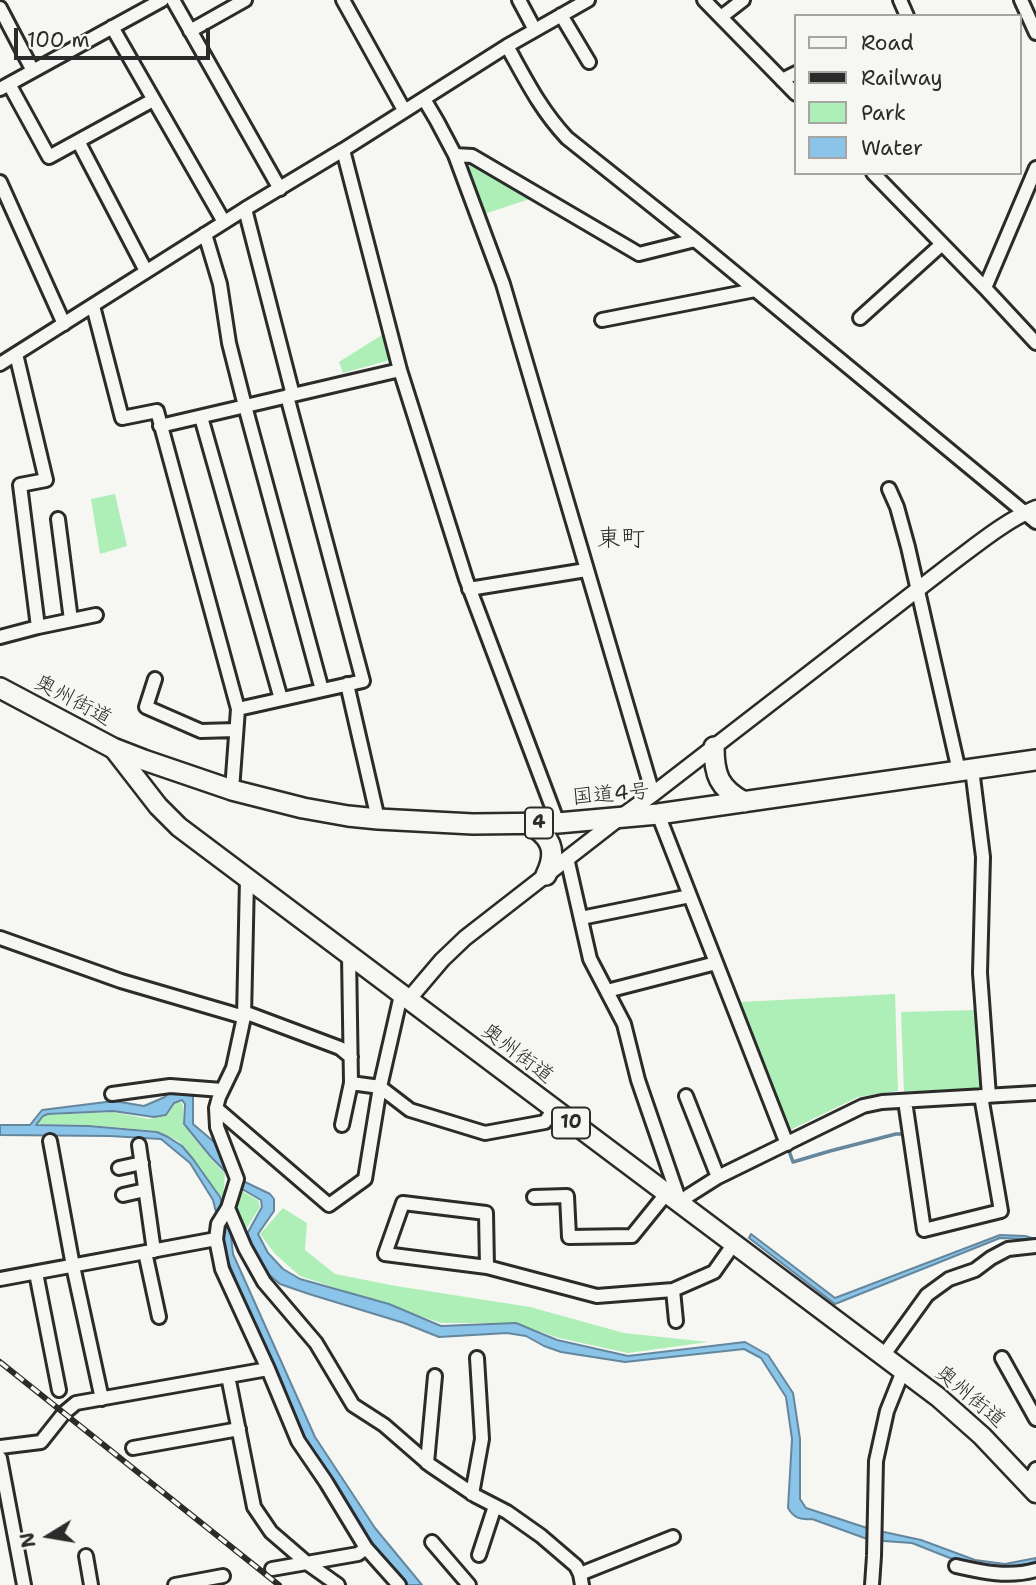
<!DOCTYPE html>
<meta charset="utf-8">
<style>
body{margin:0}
#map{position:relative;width:1036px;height:1585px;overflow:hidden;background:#f6f6f2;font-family:"Shantell Sans",sans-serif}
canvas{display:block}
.legend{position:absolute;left:794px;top:14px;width:228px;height:161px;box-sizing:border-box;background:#f6f6f2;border:2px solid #a5a5a2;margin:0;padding:9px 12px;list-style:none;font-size:21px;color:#2b2b2b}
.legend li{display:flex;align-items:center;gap:14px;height:35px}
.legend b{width:35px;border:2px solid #a5a5a2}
.north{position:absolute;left:14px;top:1501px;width:70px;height:70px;-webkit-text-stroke:5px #f6f6f2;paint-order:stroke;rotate:259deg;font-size:19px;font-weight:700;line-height:28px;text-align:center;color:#2b2b2b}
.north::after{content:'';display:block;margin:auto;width:24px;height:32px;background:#2b2b2b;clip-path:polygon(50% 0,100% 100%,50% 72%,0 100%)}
.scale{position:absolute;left:14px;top:28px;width:196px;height:32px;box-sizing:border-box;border:4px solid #2b2b2b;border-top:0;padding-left:9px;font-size:21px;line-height:24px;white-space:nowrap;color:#2b2b2b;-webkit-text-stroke:5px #f6f6f2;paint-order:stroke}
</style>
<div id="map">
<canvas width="1036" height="1585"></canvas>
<ul class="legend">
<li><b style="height:9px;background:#f6f6f2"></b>Road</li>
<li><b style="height:9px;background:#2b2b2b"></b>Railway</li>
<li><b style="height:19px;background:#aeefb8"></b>Park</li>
<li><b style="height:19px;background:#8ac4e9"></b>Water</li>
</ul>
<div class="north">N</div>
<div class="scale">100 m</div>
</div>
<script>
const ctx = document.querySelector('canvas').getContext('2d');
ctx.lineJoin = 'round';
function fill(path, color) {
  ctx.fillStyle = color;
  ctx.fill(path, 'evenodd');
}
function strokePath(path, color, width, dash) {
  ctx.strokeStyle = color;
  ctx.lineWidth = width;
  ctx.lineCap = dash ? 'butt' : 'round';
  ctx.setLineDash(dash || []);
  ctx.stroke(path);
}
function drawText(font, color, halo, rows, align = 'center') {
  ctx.font = font + ' "Shantell Sans","Klee One",sans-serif';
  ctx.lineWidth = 5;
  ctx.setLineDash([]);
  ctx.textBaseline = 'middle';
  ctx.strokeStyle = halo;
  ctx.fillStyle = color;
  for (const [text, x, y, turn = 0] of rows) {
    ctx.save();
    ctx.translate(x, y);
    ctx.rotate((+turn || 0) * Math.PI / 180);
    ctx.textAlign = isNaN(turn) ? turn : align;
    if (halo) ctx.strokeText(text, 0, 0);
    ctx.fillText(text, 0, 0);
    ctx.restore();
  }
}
fill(new Path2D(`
 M478,160L539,196L484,214L467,167Z
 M385,333L391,353L387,361L343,373L339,362Z
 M115,494L127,546L100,554L91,499Z
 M895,994L898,1091L858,1097L788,1131L741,1002Z
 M977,1010L983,1088L904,1092L901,1012Z
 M181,1102L183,1105V1125L211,1159L225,1174L223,1200L190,1154L178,1141L157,1131L91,1125L37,1124L43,1116L49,1115L112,1112L149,1119L167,1116L175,1103Z
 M240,1190L258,1200L260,1207L243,1234L234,1209Z
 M283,1208L307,1223L305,1250L335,1274L396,1286L530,1307L624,1333L708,1342L628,1353L559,1338L516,1323H441L300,1276L275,1254L260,1234Z`), '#aeefb8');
const water = new Path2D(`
 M170,1091L186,1092L193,1094V1124L220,1147L229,1164L243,1181L270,1194L274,1199V1211L258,1234L268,1253L283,1269L300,1279L389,1304L441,1326L516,1323L557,1340L628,1356L745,1342L768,1355L793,1393L800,1439V1499L806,1508L870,1529L921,1540L975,1560L1005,1564L1036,1558V1566L1012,1571L965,1564L912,1543L870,1540L812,1519C800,1520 794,1518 788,1508L792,1439L786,1397L761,1358L744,1349L625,1362L561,1352L544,1346L526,1336L507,1333L439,1337L404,1323L309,1294L280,1284L266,1272L253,1252L247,1234L262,1207L261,1200L242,1189L211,1157L184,1124L185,1104L182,1100L174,1103L166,1115L154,1117L113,1111L48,1114L43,1116L36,1125L89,1126L157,1132L168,1137L182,1146L193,1159L220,1197L230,1227L233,1254L315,1437L375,1528L422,1585H408L365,1534L294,1421L228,1261L213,1200L190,1163L161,1139L110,1136L0,1135V1125H30L42,1110L114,1101L144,1106L165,1097Z
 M751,1234L835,1298L1000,1235L1025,1236L1036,1239V1242L1024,1239L1000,1238L835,1304L749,1238Z`);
fill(water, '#8ac4e9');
strokePath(water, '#64879d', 2);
strokePath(new Path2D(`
 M786,1150L788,1148L793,1162L830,1151L896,1134H901`), '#64879d', 3.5);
const minor = new Path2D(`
 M173,0L280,189
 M343,0L404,110
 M519,0L535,30
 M704,0L796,94
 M900,0L907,16
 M1021,0L1036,33
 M0,8L33,71
 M561,15L589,62
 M721,17L743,0
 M112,27L224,222
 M190,31L245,0
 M507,46C526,80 540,109 567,138L695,240L1036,522
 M782,80L796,73
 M9,84L49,157L153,100
 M0,89L162,0
 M424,99L437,121L455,155L503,284L653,794
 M78,141L146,271
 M343,150L400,370L466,579L558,823
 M455,155L472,156L639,254L695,240
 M873,173L985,288L1036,343
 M0,182L64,324
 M245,209L293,395
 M205,234L220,284L229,343L245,406L322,690
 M985,288L1036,168
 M93,306L122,418L157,411L238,709L232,790
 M860,318L942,244
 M602,320L755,290
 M16,354L46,480L20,485L38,627
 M0,364L245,209L343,150L507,46L588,0
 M201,417L281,699
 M160,426L400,370
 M889,489L897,507L908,547L959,771
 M58,519L71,620
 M469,589L586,570
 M0,637L38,627L96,615
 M155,679L146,707L201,731L236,730
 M347,684L378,819
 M238,709L363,681L287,396
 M972,769L983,857L980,973L989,1096
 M658,814L787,1144
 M567,858L590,959L624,1024L638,1080L680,1202
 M247,879L244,1017L233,1068L219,1097L216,1108L217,1127L237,1179L228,1208L218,1224L216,1239L222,1269L268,1369L298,1441L326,1482L366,1548L399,1585
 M581,918L690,896
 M0,938L121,981L244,1017
 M607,991L716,963
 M244,1012L340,1048L351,1057
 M351,1083L380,1087L410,1110L485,1133L545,1122L553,1110
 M112,1094L170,1086L222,1090
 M686,1096L718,1177
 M905,1101L924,1230L1001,1211L981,1096
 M216,1108L329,1205L365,1179L380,1087L401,995
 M342,1125L351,1083L349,955
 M50,1141L73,1266L102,1399
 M139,1145L154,1251
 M119,1168L142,1163
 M123,1195L145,1190
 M534,1197L567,1196L569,1237L632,1236L666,1194
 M681,1206L688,1196L718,1177L863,1106L882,1102L1036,1093
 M228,1208L245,1248L264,1282L316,1343L353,1405L384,1425L430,1465L476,1496L507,1512L541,1536L576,1566L580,1574L582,1585
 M145,1252L159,1317
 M487,1267L486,1213L403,1203L385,1254L487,1267L597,1296L673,1290L714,1272L733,1245
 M36,1273L59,1390
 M0,1279L216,1239
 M673,1290L676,1321
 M883,1356L927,1295L949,1279L975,1270L991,1258L1008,1249L1036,1246
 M1002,1358L1036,1419
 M228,1376L254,1507L271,1532L307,1563L338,1585
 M0,1447L41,1442L64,1413L76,1403L268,1369
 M133,1448L239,1429
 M0,1458L24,1585
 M427,1463L435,1376
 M1028,1484L1036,1469
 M472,1494L482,1439L477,1358
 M432,1542L469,1585
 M479,1555L495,1506
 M86,1556L91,1585
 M956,1566C982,1572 1009,1578 1036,1570
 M272,1569L358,1554L366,1548
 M580,1574L673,1537
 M175,1585L223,1576
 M872,1585L874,1556L876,1461L887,1411L903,1371`);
const tertiary = new Path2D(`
 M408,1000L442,960L465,938L618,819L653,794L952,563C979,543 1005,521 1036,508`);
const primary = new Path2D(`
 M113,748L158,806L179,827L938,1397L982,1436L1036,1493`);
const trunk = new Path2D(`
 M0,688L113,748L144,760L232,790L303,808L348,816L378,819L473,824L558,823L658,814L1036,760
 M714,747C714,775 719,788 744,802
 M527,823C551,836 558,850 546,875`);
strokePath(minor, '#2b2b2b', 18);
strokePath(tertiary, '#2b2b2b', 19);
strokePath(primary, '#2b2b2b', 23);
strokePath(trunk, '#2b2b2b', 24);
strokePath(minor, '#f6f6f2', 12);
strokePath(tertiary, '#f6f6f2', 14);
strokePath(primary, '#f6f6f2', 18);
strokePath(trunk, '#f6f6f2', 19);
const rail = new Path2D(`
 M0,1362L279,1585`);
strokePath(rail, '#2b2b2b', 6);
strokePath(rail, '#f6f6f2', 3.5, [10]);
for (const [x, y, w] of [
 [539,823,28],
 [571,1123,38]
]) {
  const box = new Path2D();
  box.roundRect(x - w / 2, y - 15.5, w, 31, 5);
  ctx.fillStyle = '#f6f6f2';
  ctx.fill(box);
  strokePath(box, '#2b2b2b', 2);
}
drawText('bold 19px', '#2b2b2b', null, [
 ["4",539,823],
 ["10",571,1123]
]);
drawText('21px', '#2b2b2b', '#f6f6f2', [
 ["奥州街道",73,701,28],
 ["国道4号",611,795,-5],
 ["奥州街道",517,1054,37],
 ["奥州街道",970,1397,40]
]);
drawText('24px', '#2b2b2b', '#f6f6f2', [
 ["東町",621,540]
]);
</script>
